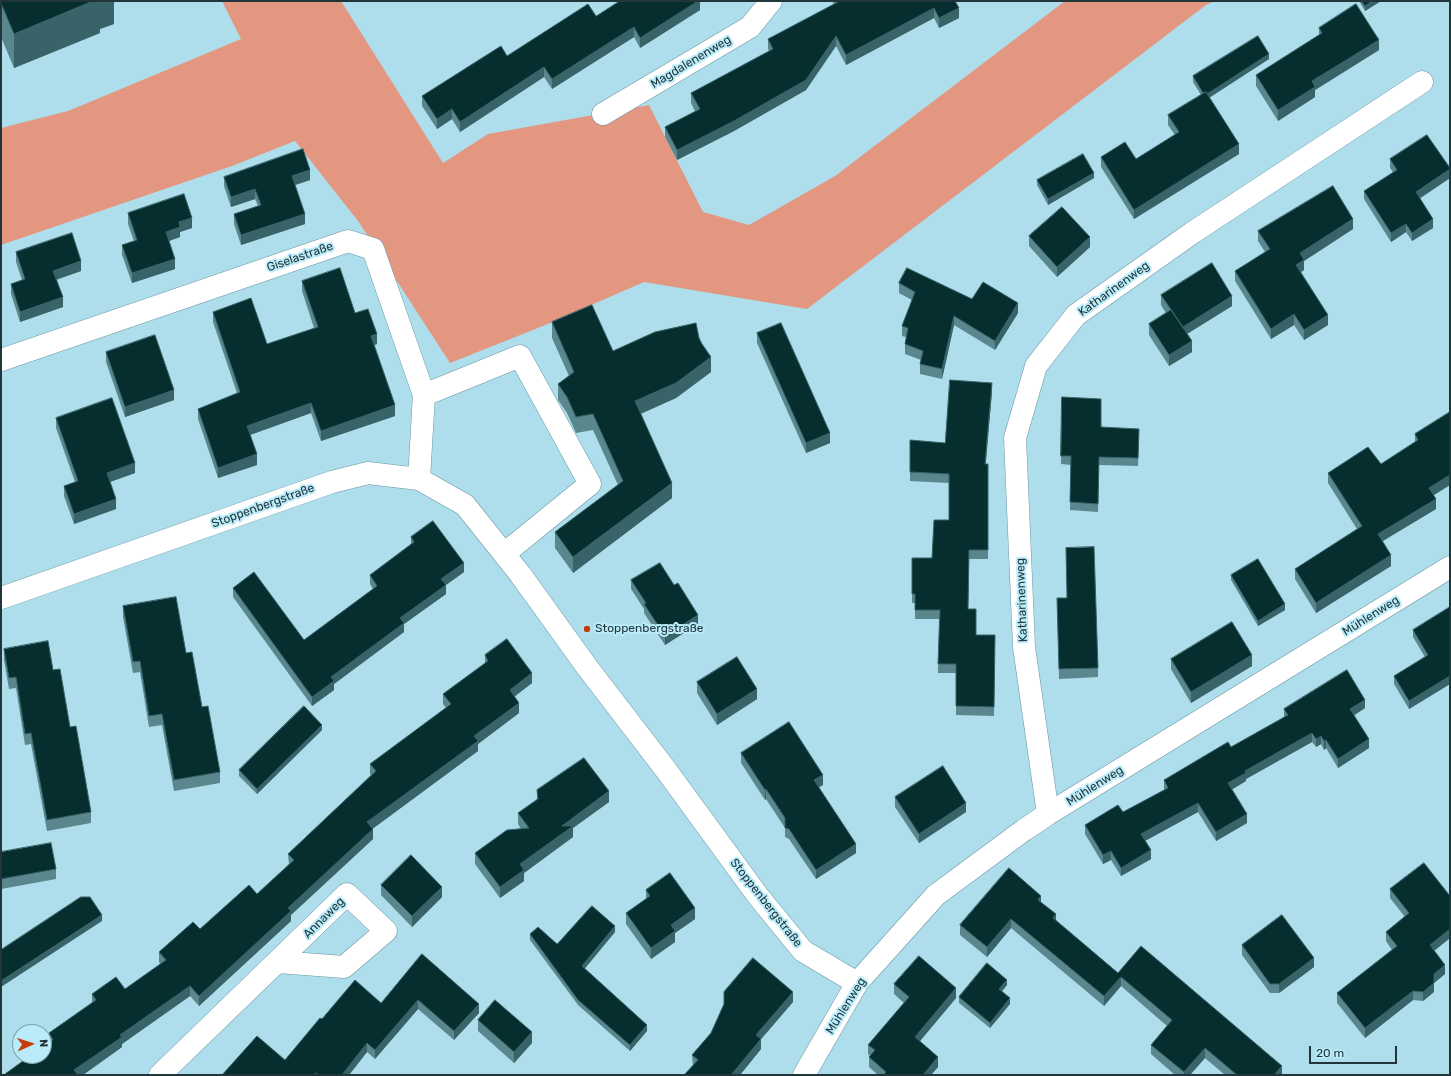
<!DOCTYPE html>
<meta charset="utf-8">
<style>
body{margin:0}
#map{position:relative;width:1451px;height:1076px;overflow:hidden;background:#aedeec;font-family:Rubik,sans-serif}
canvas{display:block}
.frame{position:absolute;inset:0;border:2px solid #21353a;pointer-events:none}
.north{position:absolute;left:12px;top:1024px;width:40px;height:40px;box-sizing:border-box;background:#baebf9;border:1px solid #7da2ad;border-radius:50%;rotate:87deg;font-size:11px;font-weight:700;line-height:16px;text-align:center;color:#21353a}
.north::after{content:'';display:block;margin:auto;width:14px;height:18px;background:#c43d0a;clip-path:polygon(50% 0,100% 100%,50% 72%,0 100%)}
.scale{position:absolute;left:1309px;top:1046px;width:88px;height:18px;box-sizing:border-box;border:2px solid #21353a;border-top:0;padding-left:5px;font-size:12px;line-height:14px;white-space:nowrap;color:#21353a;-webkit-text-stroke:3px #baebf9;paint-order:stroke}
</style>
<div id="map">
<canvas width="1451" height="1076"></canvas>
<div class="frame"></div>
<div class="north">N</div>
<div class="scale">20 m</div>
</div>
<script>
const ctx = document.querySelector('canvas').getContext('2d');
ctx.lineJoin = 'round';
function fill(path, color) {
  ctx.fillStyle = color;
  ctx.fill(path, 'evenodd');
}
function strokePath(path, color, width, dash) {
  ctx.strokeStyle = color;
  ctx.lineWidth = width;
  ctx.lineCap = dash ? 'butt' : 'round';
  ctx.setLineDash(dash || []);
  ctx.stroke(path);
}
function drawText(font, color, halo, rows, align = 'center') {
  ctx.font = font + ' Rubik,sans-serif';
  ctx.lineWidth = 4;
  ctx.setLineDash([]);
  ctx.textBaseline = 'middle';
  ctx.strokeStyle = halo;
  ctx.fillStyle = color;
  for (const [text, x, y, turn = 0] of rows) {
    ctx.save();
    ctx.translate(x, y);
    ctx.rotate((+turn || 0) * Math.PI / 180);
    ctx.textAlign = isNaN(turn) ? turn : align;
    if (halo) ctx.strokeText(text, 0, 0);
    ctx.fillText(text, 0, 0);
    ctx.restore();
  }
}
fill(new Path2D(`
 M222,1H341L443,163L488,134L649,105L703,212L749,225L835,176L1065,1H1215L1206,5L807,309L644,282L543,326L450,363L358,221L295,141L232,166L1,245V128L68,111L241,39Z`), '#e49780');
const minor = new Path2D(`
 M603,114L750,27L771,1
 M1,360L348,241L373,249L424,395L419,479
 M424,395L520,356L590,484L504,554
 M1,598L332,482L368,473L419,479L465,505L520,574L587,667L666,770L758,896L803,951L857,983
 M1048,814L1024,647L1015,438L1036,366L1076,315L1192,233L1422,82
 M160,1075L347,894L386,931L344,967L278,962
 M804,1075L857,983L936,895L1024,830L1048,814L1450,567`);
strokePath(minor, '#6997a4', 23);
strokePath(minor, '#fff', 22);
fill(new Path2D(`
 M1,1H114V24L100,29V33L14,68L1,37Z
 M700,1V10L640,48L634,37L552,89L544,77L460,132L452,119L437,129L422,106V96L507,56L596,16Z
 M832,1H955L959,18L939,28L934,18L846,65L836,46L806,90L734,131L677,160L665,137V127L695,111L691,103V93L769,51L768,49V39L834,4Z
 M1359,1H1381L1365,11Z
 M1319,28L1379,50L1315,90V97L1278,121L1256,86V75L1319,35Z
 M1269,59L1209,98L1239,154L1134,219L1101,167V157L1136,159L1175,135L1168,125V115L1201,95L1193,82V76Z
 M1390,159L1450,168V178L1420,198L1433,228L1412,241L1406,232L1391,242L1364,199V191L1393,172L1390,168Z
 M224,177L310,180L295,185L305,224L241,245L234,224V214L258,206L255,199L231,207L224,186Z
 M1094,178L1048,205L1037,185V180Z
 M128,213L192,228L180,232V237L169,241L175,269L132,283L122,255V245L134,241L128,224Z
 M1353,229L1304,261V270L1301,272L1328,325L1304,340L1294,325L1271,339L1235,281V271L1265,252L1258,241V231Z
 M1029,236L1090,247L1057,277L1029,246Z
 M16,252L81,271L57,279L63,307L20,322L11,294V284L22,280L16,262Z
 M302,281L355,313L377,344L374,345L395,416L321,441L311,413L250,435L257,465L218,478L198,419V409L237,393L213,322V312L267,344L314,328L302,291Z
 M899,283L972,299L1018,313L995,350L954,325L942,379L920,374V364L921,360L905,354V344L906,337L902,336V326L912,300L899,293Z
 M1161,295L1232,306L1187,334L1192,352L1169,366L1149,335V324L1166,313L1161,305Z
 M552,322L613,351L699,338L711,372L676,398L641,414L672,498L573,573L555,548V532L618,485L593,430L576,433L567,413L558,400V384L569,376L552,338Z
 M757,333L830,443L806,453L757,343Z
 M106,352L174,400L125,417L106,362Z
 M992,392L985,464H988V559H969L968,609L976,635H995L994,716L956,715V673H938L939,619H915V603H912V558H932L949,520V483L910,481V440L945,443Z
 M1062,397L1101,427L1139,438L1138,466L1099,465L1098,512L1070,510L1071,465L1061,464Z
 M1450,412V485L1434,495L1436,509L1382,541L1391,566L1316,613L1295,579V569L1357,529L1328,483V473L1381,464L1415,442V434Z
 M56,418L135,473L110,482L116,509L74,524L64,496V486L75,482L56,428Z
 M411,537L464,572L446,585V594L404,624V632L334,684V690L312,706L233,597V588L304,640L373,589L370,584V575L411,545Z
 M1231,575L1285,610L1258,626L1231,580Z
 M631,580L698,624L665,645L644,613V609L631,589Z
 M1057,598L1098,668V677L1059,679Z
 M123,606L186,653L220,772V783L174,791L162,725L149,727L140,672L133,673L123,617Z
 M1450,607V684L1409,709L1394,684V676L1425,657L1413,637V630Z
 M4,649L53,670L70,727L91,812V823L47,831L31,744L25,745L16,688L9,689L4,660Z
 M485,655L532,683L515,696L519,713L478,744V751L373,828V839L291,915V921L199,1006L190,996L122,1044V1047L83,1075H5V1074L49,1043V1033L92,1003V994L125,989L160,964L159,962V952L200,929L257,894L289,864L288,854L371,775L370,774V764L446,708L443,704V694L485,663Z
 M1171,659L1252,666L1191,703L1171,669Z
 M697,682L757,699L717,725L697,693Z
 M1365,708L1354,715L1369,748L1338,768L1326,748L1324,750L1321,744L1316,747L1312,742L1246,779V781L1232,789L1247,823L1216,841L1198,812L1145,841L1151,859L1121,876L1111,860L1103,864L1085,834V825L1123,812L1164,790V780L1231,747L1284,718V709Z
 M322,730L257,794L239,776V770Z
 M741,753L823,785L819,787L856,853L816,879L789,839L785,837V828L766,799L765,800L741,763Z
 M537,790L609,802L573,828V837L524,873V881L500,898L475,864V853L521,829L518,824V813L537,799Z
 M895,797L966,812L919,843L895,807Z
 M1,852L56,869V879L1,889Z
 M381,885L442,897L412,927L381,895Z
 M1390,889L1450,896V938L1434,951L1445,974L1434,983V992L1423,1001L1413,1000L1365,1038L1337,1003V993L1392,950L1386,941V932L1405,917L1390,898Z
 M646,890L695,919L675,933V942L651,959L626,924V913L646,899Z
 M1041,903L1056,920L1118,973L1282,1075H1225L1205,1058L1190,1075H1175L1151,1054V1045L1167,1026L1121,986L1104,1006L1011,928L987,957L960,935V925Z
 M615,932L584,969L647,1031L630,1051L578,1005L530,940V934L557,944Z
 M1242,945L1314,967L1279,993H1270L1242,955Z
 M422,954L479,1013L454,1040L418,1009L375,1059L367,1052L349,1075H222L285,1060L322,1019L381,1003Z
 M894,984L956,998L920,1041L938,1067L931,1075H878L869,1067V1057L870,1056L868,1054V1045L904,1003L894,994Z
 M1007,985L1001,991L1010,1004L990,1028L959,1003V997Z
 M724,992L793,1002L761,1039V1049L740,1075H684L693,1066L692,1055L711,1033L724,1005Z
 M478,1020L532,1043L514,1063L478,1031Z`), '#5a868e');
fill(new Path2D(`
 M93,1H114V24L100,29V33L14,68V34Z
 M698,1H700V10L640,48V38Z
 M1372,1H1381L1365,11V6Z
 M934,8V18L846,65V55Z
 M959,8V18L939,28V18Z
 M634,27V37L552,89V79Z
 M836,36V46L806,90L734,131L677,160V150Z
 M1379,40V50L1315,90V97L1278,121V110L1312,81Z
 M1269,54V59L1204,101V95Z
 M544,67V77L460,132V122Z
 M452,109V119L437,129V119Z
 M1239,144V154L1134,219V210Z
 M1450,169V178L1416,201V192Z
 M310,170V180L292,186V176Z
 M1094,173V178L1048,205V199Z
 M255,189V199L231,207V197Z
 M305,214V224L241,245V235Z
 M192,218V228L180,232V237L166,242V232L179,222Z
 M1353,219V229L1304,261V270L1296,275V265L1300,253Z
 M1433,219V228L1412,241V233Z
 M1406,224V232L1391,242V233Z
 M1090,237V247L1057,277V267Z
 M175,259V269L132,283V273Z
 M81,261V271L53,281V271Z
 M1232,296V306L1182,337V327Z
 M63,297V307L20,322V312Z
 M1018,303V313L995,350V341Z
 M1294,314V325L1271,339V329Z
 M1328,315V325L1304,340V330Z
 M954,316V325L942,379V369Z
 M377,334V344L371,346V336Z
 M1192,341V352L1169,366V355Z
 M711,357V372L676,398L635,416V401Z
 M992,383V392L985,473V464Z
 M174,390V400L125,417V407Z
 M311,403V413L247,436V426Z
 M395,405V416L321,441V431Z
 M830,433V443L806,453V443Z
 M257,454V465L218,478V468Z
 M135,463V473L107,483V473Z
 M1450,475V485L1429,498V488Z
 M672,483V498L573,573V557Z
 M116,499V509L74,524V514Z
 M1436,499V509L1378,544V534Z
 M1391,555V566L1316,613V603Z
 M464,563V572L446,585V594L404,624V632L334,684V690L312,706V697L331,677L400,618L441,579Z
 M1285,604V610L1258,626V621Z
 M698,615V624L665,645V636Z
 M1252,655V666L1191,703V692Z
 M532,673V683L510,700V690Z
 M1450,676V684L1409,709V701Z
 M757,689V699L717,725V714Z
 M1365,700V708L1350,718V709Z
 M519,703V713L478,744V751L367,833V822L474,736Z
 M322,725V730L257,794V789Z
 M1312,733V742L1246,779V781L1228,792V783L1245,771Z
 M1321,736V744L1316,747V739Z
 M1369,739V748L1338,768V759Z
 M1326,740V748L1324,750V741Z
 M823,775V785L814,790V780Z
 M766,789V799L765,800V790Z
 M609,791V802L573,828V837L524,873V881L500,898V887L520,864L562,826Z
 M966,803V812L919,843V834Z
 M1198,803V812L1141,843V834Z
 M1247,814V823L1216,841V832Z
 M373,829V839L291,915V921L199,1006V996L288,908Z
 M856,844V853L816,879V870Z
 M1151,850V859L1121,876V868Z
 M1111,851V860L1103,864V855Z
 M442,887V897L412,927V916Z
 M1041,896V906L1038,900Z
 M695,908V919L675,933V942L651,959V948L671,925Z
 M1056,914V924L1053,918Z
 M102,915V921L1,987V981Z
 M1011,919V928L987,957V947Z
 M615,926V932L582,972V966Z
 M1450,929V938L1430,954V945Z
 M1314,958V967L1279,993V984Z
 M1445,965V974L1434,983V992L1423,1001V992L1434,974Z
 M1121,977V986L1104,1006V996Z
 M1007,980V985L999,995V989Z
 M190,986V996L122,1044V1047L83,1075H74V1070L120,1035Z
 M956,988V998L915,1047V1037Z
 M1413,991V1000L1365,1038V1028Z
 M793,992V1002L756,1045V1035Z
 M1010,998V1004L990,1028V1023Z
 M418,1000V1009L375,1059V1050Z
 M479,1004V1013L454,1040V1031Z
 M647,1025V1031L630,1051V1045Z
 M532,1032V1043L514,1063V1052Z
 M761,1039V1049L740,1075H731Z
 M367,1043V1052L349,1075H342Z
 M1205,1048V1058L1190,1075H1184V1072Z
 M938,1057V1067L931,1075H923Z
 M1282,1066V1075H1274Z`), '#386368');
const building = new Path2D(`
 M1,1H93L14,34L1,3Z
 M620,1H698L640,38L634,27L552,79L544,67L460,122L452,109L437,119L422,96L501,46L507,56L588,4L596,16Z
 M838,1H955L959,8L939,18L934,8L846,55L836,36L806,80L734,121L677,150L665,127L700,109L691,93L773,49L768,39L838,2Z
 M1362,1H1372L1365,6Z
 M1356,4L1379,40L1312,81L1315,87L1278,110L1256,75L1322,33L1319,28Z
 M1258,36L1269,54L1207,94L1206,92L1203,93L1193,76Z
 M1206,92L1239,144L1134,210L1101,157L1125,142L1136,159L1179,132L1168,115Z
 M1427,135L1450,168V169L1416,192L1433,219L1412,233L1406,224L1391,233L1364,191L1397,170L1390,159Z
 M303,149L310,170L292,176L305,214L241,235L234,214L261,205L255,189L231,197L224,177Z
 M1083,154L1094,173L1048,199L1037,180Z
 M1333,186L1353,219L1300,253L1304,260L1296,265L1328,315L1304,330L1294,314L1271,329L1235,271L1270,249L1258,231Z
 M184,194L192,218L179,222L180,227L166,232L175,259L132,273L122,245L137,240L128,213Z
 M1062,207L1090,237L1057,267L1029,236Z
 M72,233L81,261L53,271L63,297L20,312L11,284L25,279L16,252Z
 M1212,263L1232,296L1183,327L1161,295Z
 M340,268L355,313L368,309L377,334L371,336L395,405L321,431L311,403L247,426L257,454L218,468L198,409L240,392L213,312L251,298L267,344L318,327L302,281Z
 M907,268L972,299L983,282L1018,303L995,341L954,316L942,369L920,364L923,351L905,344L908,328L902,326L915,292L899,283Z
 M592,305L613,351L655,332L696,323L699,338L702,344L711,357L676,383L635,401L672,483L573,557L555,532L623,481L593,414L576,417L567,397L558,384L574,372L552,322Z
 M1171,310L1192,341L1169,355L1149,324Z
 M781,323L830,433L806,443L757,333Z
 M155,335L174,390L125,407L106,352Z
 M950,380L992,383L985,464H988V550H969L968,609H976V635H995L994,707L956,706V664H938L940,610H915V594H912V558H932L934,520H949V474L910,472V440L945,443Z
 M1062,397L1101,399V427L1139,429L1138,458L1099,457L1098,504L1070,502L1071,456H1061Z
 M112,398L135,463L107,473L116,499L74,514L64,486L78,481L56,418Z
 M1450,412V475L1429,488L1436,499L1378,534L1391,555L1316,603L1295,569L1362,526L1328,473L1368,447L1381,464L1418,440L1415,434Z
 M433,521L464,563L441,579L446,585L400,618L404,623L331,677L334,681L312,697L233,588L254,572L304,640L377,586L370,575L414,542L411,537Z
 M1094,547L1098,668L1059,669L1057,598H1067L1066,548Z
 M1258,559L1285,604L1258,621L1231,575Z
 M660,563L674,585L678,583L698,615L665,636L644,604L646,603L631,580Z
 M176,597L186,653L192,652L202,707L208,706L220,772L174,780L162,714L149,716L140,661L133,662L123,606Z
 M1450,607V676L1409,701L1394,676L1428,655L1413,630Z
 M1232,622L1252,655L1191,692L1171,659Z
 M507,639L532,673L510,690L519,703L474,736L478,741L367,822L373,829L288,908L291,911L199,996L190,986L120,1035L122,1037L74,1070L78,1075H6L5,1074L30,1056H44V1046L53,1040L49,1033L96,1000L92,994L116,977L125,989L166,960L159,952L193,922L200,929L249,885L257,894L294,860L288,854L376,771L370,764L451,704L443,694L488,661L485,655Z
 M48,641L53,670L60,669L70,727L76,726L91,812L47,820L31,733L25,734L16,677L9,678L4,649Z
 M737,657L757,689L717,714L697,682Z
 M1347,670L1365,700L1350,709L1369,739L1338,759L1326,740L1324,741L1321,736L1316,739L1312,733L1245,771L1246,773L1228,783L1247,814L1216,832L1198,803L1141,834L1151,850L1121,868L1111,851L1103,855L1085,825L1118,805L1123,812L1168,788L1164,780L1228,742L1231,747L1288,715L1284,709Z
 M304,706L322,725L257,789L239,770Z
 M789,722L823,775L814,780L856,844L816,870L789,829L785,828V818L766,789L765,790L741,753Z
 M584,758L609,791L562,826H573L520,864L524,870L500,887L475,853L507,830L529,828L518,813L538,799L537,790Z
 M943,766L966,803L919,834L895,797Z
 M51,843L56,869L1,879V852Z
 M411,855L442,887L412,916L381,885Z
 M1424,863L1450,896V929L1430,945L1445,965L1434,974V983L1423,992L1413,991L1365,1028L1337,993L1397,946L1386,932L1409,913L1390,889Z
 M1009,868L1041,896L1038,900L1056,914L1053,918L1118,973L1141,946L1282,1066L1274,1075H1237L1205,1048L1184,1072L1151,1045L1172,1020L1121,977L1104,996L1011,919L987,947L960,925Z
 M670,873L695,908L671,925L675,931L651,948L626,913L650,896L646,890Z
 M81,897H90L102,915L1,981V950Z
 M592,906L615,926L582,966L647,1025L630,1045L578,1000L530,934L538,927L557,944Z
 M1282,915L1314,958L1279,984H1270L1242,945Z
 M422,954L479,1004L454,1031L418,1000L375,1050L367,1043L342,1075H319L316,1073L315,1075H222L257,1036L285,1060L320,1018L322,1019L355,980L381,1003Z
 M919,956L956,988L915,1037L938,1057L923,1075H883L886,1072L869,1057L875,1050L868,1045L909,997L894,984Z
 M753,958L793,992L756,1035L761,1039L731,1075H684L698,1060L692,1055L711,1033L724,1004V992Z
 M987,963L1007,980L999,989L1010,998L990,1023L959,997Z
 M495,1000L532,1032L514,1052L478,1020Z`);
fill(building, '#062e2f');
strokePath(building, '#386368', 1);
for (const [x, y, r, color] of [
 [587,629,4,"#c43d0a"]
]) {
  const dot = new Path2D();
  dot.arc(x, y, r, 0, 2 * Math.PI);
  ctx.fillStyle = color;
  ctx.fill(dot);
  strokePath(dot, '#baebf9', 1.5);
}
drawText('12px', '#21353a', '#baebf9', [
 ["Magdalenenweg",691,62,-31],
 ["Giselastraße",300,257,-19],
 ["Katharinenweg",1114,289,-36],
 ["Stoppenbergstraße",263,506,-20],
 ["Katharinenweg",1022,600,-92],
 ["Mühlenweg",1371,616,-32],
 ["Mühlenweg",1095,786,-32],
 ["Stoppenbergstraße",766,903,52],
 ["Annaweg",324,918,-45],
 ["Mühlenweg",846,1006,-58]
]);
drawText('12px', '#21353a', '#baebf9', [
 ["Stoppenbergstraße",595,629]
], 'left');
</script>
